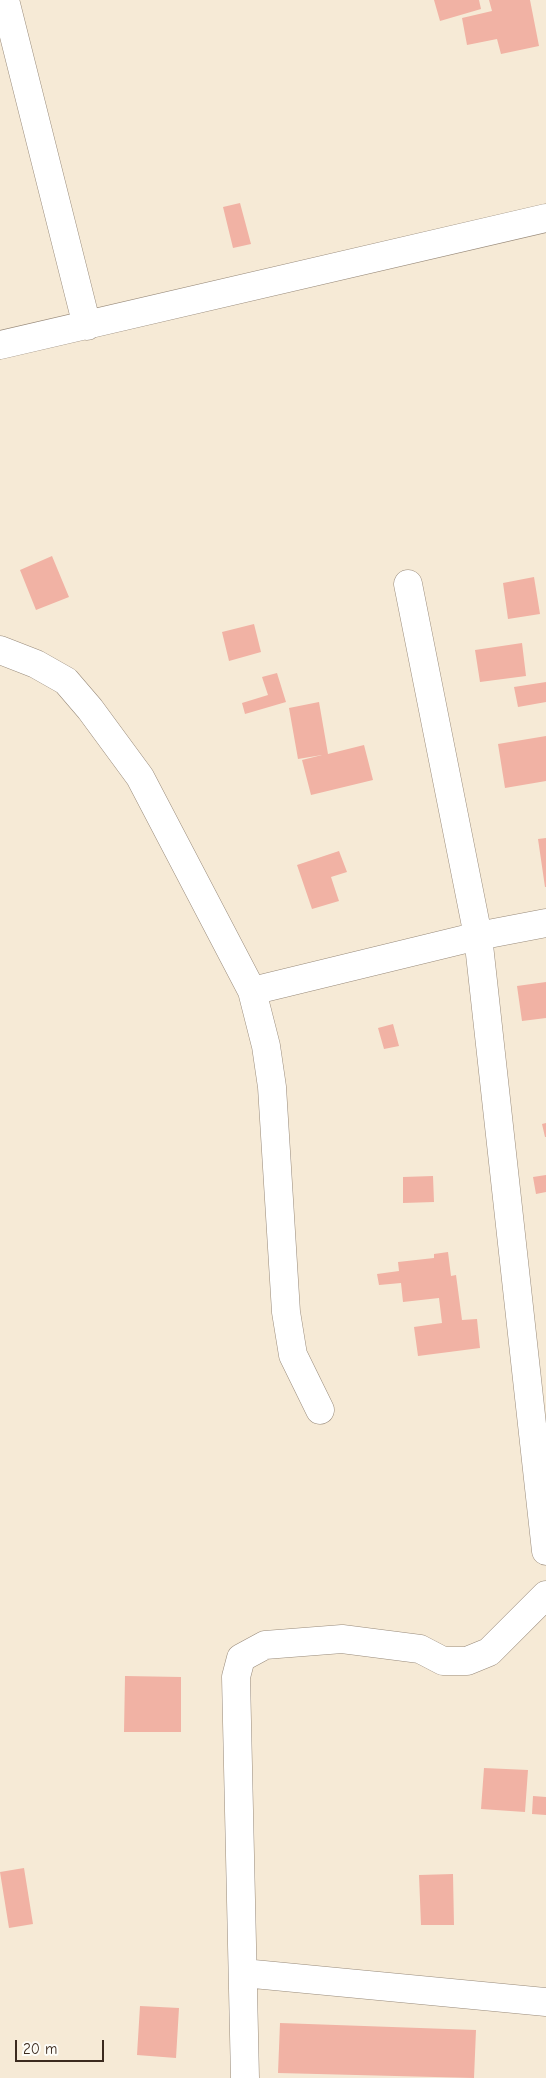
<!DOCTYPE html>
<style>
body{margin:0}
#map{position:relative;width:546px;height:2078px;overflow:hidden;background:#f6ead6;font-family:"Comic Neue",sans-serif}
canvas{display:block}
.scale{position:absolute;left:15px;top:2040px;width:89px;height:22px;box-sizing:border-box;border:2px solid #3b2a1e;border-top:0;padding-left:6px;font-size:15px;line-height:18px;white-space:nowrap;color:#3b2a1e;-webkit-text-stroke:4px #fdfcf7;paint-order:stroke}
</style>
<div id="map">
<canvas width="546" height="2078"></canvas>
<div class="scale">20 m</div>
</div>
<script>
const ctx = document.querySelector('canvas').getContext('2d');
ctx.lineJoin = 'round';
function fill(path, color) {
  ctx.fillStyle = color;
  ctx.fill(path, 'evenodd');
}
function strokePath(path, color, width, dash) {
  ctx.strokeStyle = color;
  ctx.lineWidth = width;
  ctx.lineCap = dash ? 'butt' : 'round';
  ctx.setLineDash(dash || []);
  ctx.stroke(path);
}
fill(new Path2D(`
 M434,0H479L481,9L440,21Z
 M489,0H530L539,46L501,54L497,39L467,45L462,18L492,11Z
 M240,203L251,244L233,248L223,207Z
 M52,556L69,597L36,610L20,570Z
 M534,577L540,614L508,619L503,583Z
 M254,624L261,652L229,661L222,632Z
 M522,643L526,676L480,682L475,650Z
 M277,673L286,702L245,714L242,703L268,695L262,677Z
 M546,682V702L518,707L514,687Z
 M319,702L328,754L364,745L373,780L311,795L302,760L322,755L298,759L289,708Z
 M546,736V781L505,788L498,744Z
 M546,838V887H545L538,839Z
 M339,851L347,872L331,877L339,901L312,909L297,865Z
 M546,982V1018L522,1021L517,986Z
 M393,1024L399,1046L384,1049L378,1028Z
 M546,1123V1137H545L542,1124Z
 M546,1175V1192L536,1194L533,1177Z
 M433,1176L434,1202L403,1203V1177Z
 M448,1252L451,1276L456,1275L462,1320L477,1319L480,1348L418,1356L414,1327L442,1323L439,1298L403,1302L401,1283L379,1285L377,1274L399,1271L398,1262L434,1258V1254Z
 M125,1676L181,1677V1732H124Z
 M484,1768L528,1770L525,1812L481,1809Z
 M533,1796L546,1797V1815L532,1814Z
 M24,1868L33,1924L9,1928L0,1872Z
 M453,1874L454,1925H421L419,1875Z
 M140,2006L179,2008L176,2058L137,2055Z
 M280,2023L476,2030L474,2078L278,2073Z`), '#f1b2a4');
const minor = new Path2D(`
 M5,0L87,326
 M0,345L546,218
 M408,584L478,936L546,1551
 M0,650L36,664L66,681L90,709L140,777L252,991L266,1046L272,1087L286,1312L293,1355L320,1410
 M252,991L478,936L546,923
 M243,1973L546,2002
 M245,2078L236,1677L241,1658L265,1645L342,1639L420,1649L443,1661H467L489,1652L546,1595`);
strokePath(minor, '#988a7a', 29);
strokePath(minor, '#fff', 28);
</script>
